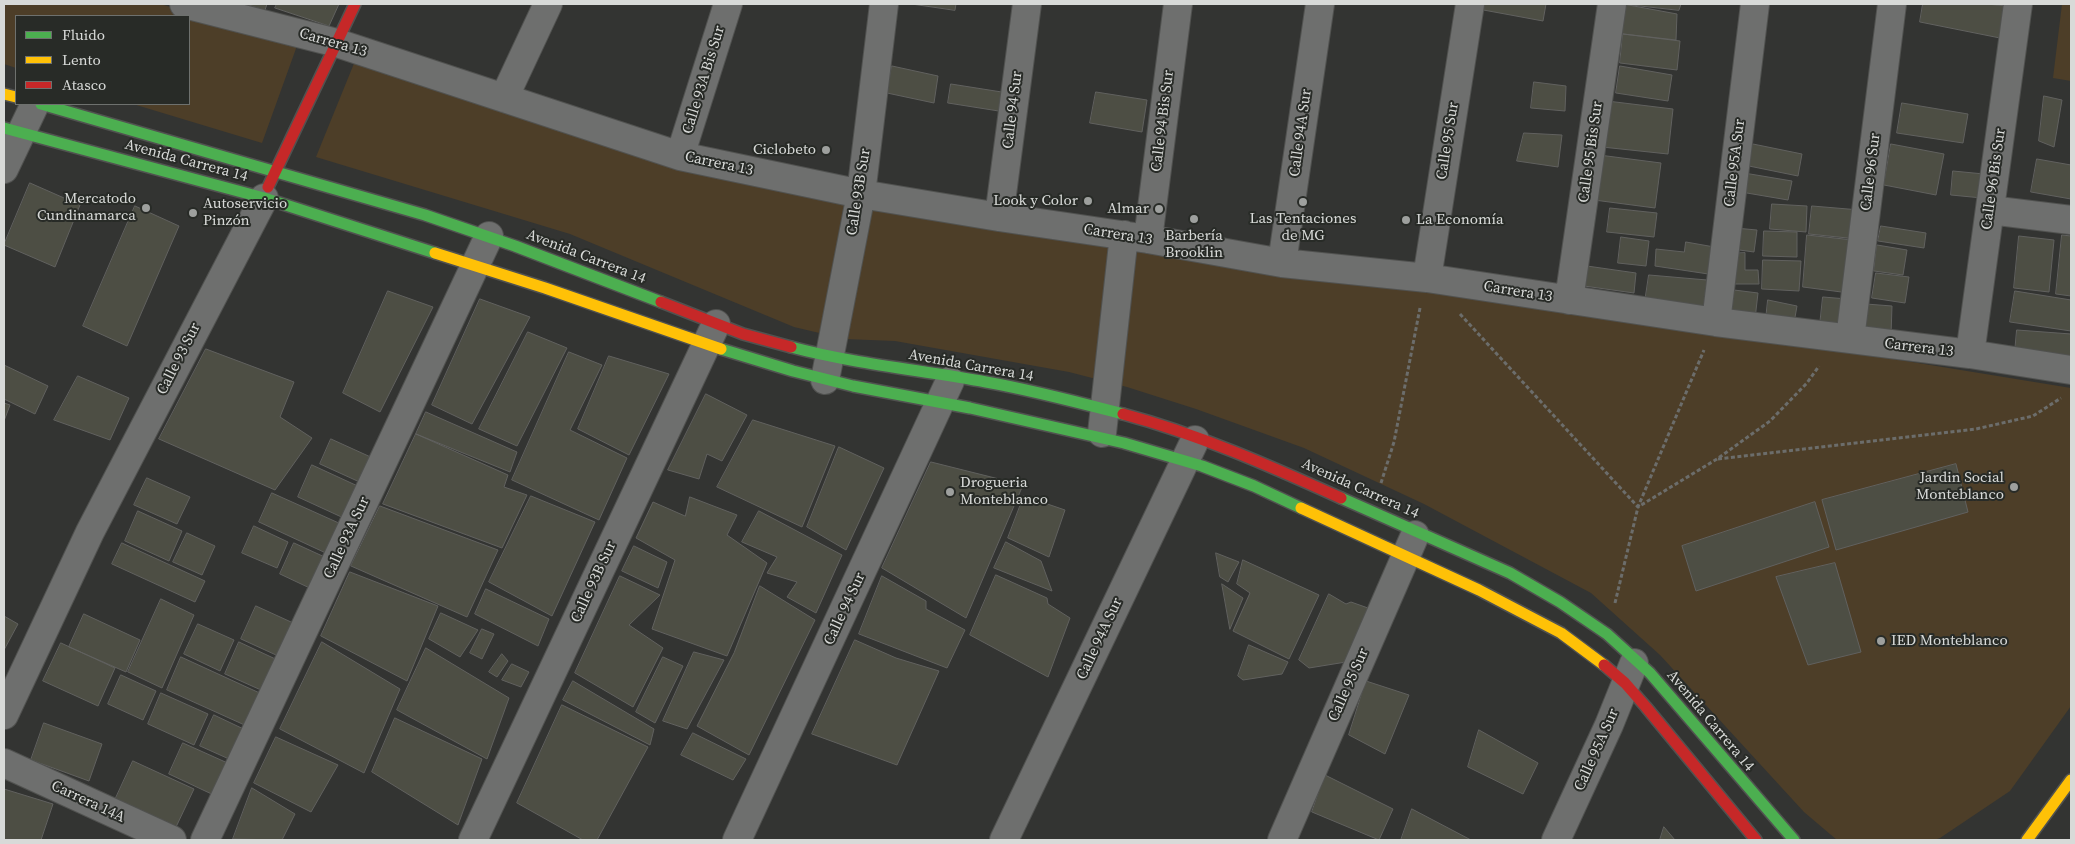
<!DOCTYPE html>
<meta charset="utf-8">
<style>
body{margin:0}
#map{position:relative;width:2075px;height:844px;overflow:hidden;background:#333432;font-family:"Source Serif 4",serif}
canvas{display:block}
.frame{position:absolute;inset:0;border:5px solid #d8dad8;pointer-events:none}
.legend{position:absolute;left:15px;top:15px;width:175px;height:90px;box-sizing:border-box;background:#282b27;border:1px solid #6e716e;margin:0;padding:6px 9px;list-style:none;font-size:15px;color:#d8dad8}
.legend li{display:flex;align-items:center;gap:10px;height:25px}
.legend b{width:25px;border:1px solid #6e716e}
</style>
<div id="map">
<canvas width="2075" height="844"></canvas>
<div class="frame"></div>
<ul class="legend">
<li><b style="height:6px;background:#4caf50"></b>Fluido</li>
<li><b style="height:6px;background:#ffc107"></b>Lento</li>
<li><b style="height:6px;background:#c62828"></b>Atasco</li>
</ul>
</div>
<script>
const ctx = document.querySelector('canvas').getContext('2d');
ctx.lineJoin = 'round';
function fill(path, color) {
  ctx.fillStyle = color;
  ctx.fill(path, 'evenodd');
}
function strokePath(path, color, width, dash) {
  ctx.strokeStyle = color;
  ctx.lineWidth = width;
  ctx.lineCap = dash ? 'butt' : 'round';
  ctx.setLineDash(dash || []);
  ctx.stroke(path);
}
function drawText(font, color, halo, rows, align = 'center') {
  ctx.font = font + ' "Source Serif 4",serif';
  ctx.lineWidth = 4;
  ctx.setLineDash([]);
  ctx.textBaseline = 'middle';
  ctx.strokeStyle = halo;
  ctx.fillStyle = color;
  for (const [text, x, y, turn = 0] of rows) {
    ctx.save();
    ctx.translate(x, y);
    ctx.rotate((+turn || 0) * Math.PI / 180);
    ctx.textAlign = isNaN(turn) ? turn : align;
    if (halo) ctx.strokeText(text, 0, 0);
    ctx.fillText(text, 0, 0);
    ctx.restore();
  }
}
fill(new Path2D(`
 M4,4H160L298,43L262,143L133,104H189V16H16V68L4,64Z
 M2062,4H2071V81L2053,78Z
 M355,61L830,197L1728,332L2071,388V706L2010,791L1940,838L1934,840H1837L1804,812L1660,655L1591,593L1424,504L1304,448L1196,409L1127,387L1069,372L895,341L845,339L794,327L570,234L316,157Z`), '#4d3e28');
const building = new Path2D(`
 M246,4H267L265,10Z
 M277,4H339L329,26L275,8Z
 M912,4H956L955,10Z
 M1479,4H1546L1543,21L1478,9Z
 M1623,4L1677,14L1676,40L1623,34Z
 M1623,4H1681L1679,10Z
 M1923,4H1986L2008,6L2005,39L1920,22Z
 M1623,34L1680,41L1677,70L1620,63Z
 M892,66L938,76L934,103L887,93Z
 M1620,66L1672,75L1668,101L1616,93Z
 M1534,82L1566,86L1565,111L1531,108Z
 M951,84L1008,93L1005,112L948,103Z
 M1096,92L1147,100L1142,132L1090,123Z
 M2044,96L2062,100L2054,147L2039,141Z
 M1607,101L1673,109L1668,154L1602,147Z
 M1902,103L1968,114L1963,143L1897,133Z
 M1524,133L1562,135L1558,167L1517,161Z
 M1748,143L1802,154L1798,176L1744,165Z
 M1891,144L1944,154L1936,195L1884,185Z
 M1599,155L1661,163L1655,208L1594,200Z
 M2037,159L2071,165V199L2031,192Z
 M1953,171L1984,174L1982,198L1951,195Z
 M1738,172L1792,181L1788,200L1735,191Z
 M30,183L80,205L55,267L4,245Z
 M1772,204L1807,206L1806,232L1770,229Z
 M135,206L179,226L127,346L83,326Z
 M1812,206L1860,210L1857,239L1809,234Z
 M1610,208L1657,213L1654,237L1607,232Z
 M1881,226L1926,233L1924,248L1878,241Z
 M1735,228L1757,230L1754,252L1732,249Z
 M1764,231L1797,232V257L1763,256Z
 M1807,235L1853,240L1849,293L1803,287Z
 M2062,235L2071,236V296L2056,294Z
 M2019,236L2054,240L2049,292L2014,288Z
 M1621,237L1649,241L1646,266L1618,263Z
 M1686,242L1720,248L1715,275L1655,266L1656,249L1684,252Z
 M1877,245L1907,250L1903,275L1874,271Z
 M1745,253V270H1758L1759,284H1727V254Z
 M1763,260L1801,261L1799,291L1762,289Z
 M1580,265L1636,273L1634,293L1577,285Z
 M1876,273L1909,277L1905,303L1872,298Z
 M1649,275L1707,280L1705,308L1645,302Z
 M1734,290L1758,293L1755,319L1730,315Z
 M388,291L433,307L380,412L343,393Z
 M2015,291L2071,300V331L2010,322Z
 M1823,297L1847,299L1845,327L1820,325Z
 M480,299L530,317L472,424L432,405Z
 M1768,300L1797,306L1794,323L1766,319Z
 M1866,304L1892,306L1891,335L1864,334Z
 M2017,330L2071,334V357L2015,352Z
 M528,332L567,348L517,446L479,429Z
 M206,349L294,382L280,417L312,438L275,490L159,439Z
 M569,352L602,365L570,430L627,458L599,520L512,480Z
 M609,356L669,374L629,455L578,429Z
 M4,365L48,386L35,414L4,399Z
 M78,376L129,398L110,440L54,420Z
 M706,394L747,415L722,461L707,454L699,479L668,470Z
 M4,403L10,405L4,421Z
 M426,412L517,452L510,472L416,434Z
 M753,420L835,446L802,527L717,487Z
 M416,434L508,475L504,487L527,495L502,548L383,504Z
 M331,439L375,459L364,484L320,464Z
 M839,447L884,468L846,550L807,527Z
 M931,462L1023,485L966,618L882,568Z
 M1956,464L1968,512L1836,550L1822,500Z
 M312,465L362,488L348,520L298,497Z
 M147,478L190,497L177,524L134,505Z
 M272,493L341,524L328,554L259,522Z
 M531,496L595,522L552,616L489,582Z
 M1024,496L1065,510L1049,557L1008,538Z
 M690,497L737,515L727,535L767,563L727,656L652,629L675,560L636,538L653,502L685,516Z
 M1815,502L1829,547L1696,591L1682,546Z
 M380,506L498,550L467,617L351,566Z
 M138,511L182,531L169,561L125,541Z
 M759,511L842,555L816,613L787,597L797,582L767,573L777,557L742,542Z
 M254,526L288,542L277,568L242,553Z
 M187,533L215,546L202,575L173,562Z
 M1006,542L1041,561L1052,591L994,568Z
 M122,543L205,581L195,602L112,564Z
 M294,543L329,559L316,591L280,574Z
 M634,546L667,562L658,588L622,571Z
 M1216,553L1239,562L1228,582L1220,577Z
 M1243,560L1319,595L1289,659L1233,631L1250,593L1237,584Z
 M1835,563L1861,652L1808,665L1776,577Z
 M350,572L438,606L407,681L321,636Z
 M996,575L1047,598L1048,604L1070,618L1048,677L970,635Z
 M620,576L660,595L629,625L663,648L633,707L575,673Z
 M882,576L926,601V609L965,630L947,668L859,634Z
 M1222,584L1243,598L1230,629Z
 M760,586L815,620L749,755L697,726L734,653Z
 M486,589L549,619L538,646L475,614Z
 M1329,594L1346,604L1351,602L1368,608L1346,662L1309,668L1299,660Z
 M161,599L194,615L162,688L128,672Z
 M256,606L302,627L287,660L241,639Z
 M441,613L478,630L460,657L429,639Z
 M84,614L140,640L126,672L69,647Z
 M4,616L18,624L4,650Z
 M198,624L234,640L220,671L184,654Z
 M482,629L494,634L482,659L470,653Z
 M855,640L896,658L939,671L897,765L812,734Z
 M239,642L284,663L270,694L225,674Z
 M322,642L400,689L364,773L280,729Z
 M61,643L115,668L98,706L43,681Z
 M1249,645L1288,662L1282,674L1243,680L1238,676Z
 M426,648L509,698L487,759L397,710Z
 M694,652L724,660L687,729L663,721Z
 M502,654L508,661L497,677L489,672Z
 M181,657L264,695L249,727L167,690Z
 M663,657L683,666L655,723L636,712Z
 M512,664L529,672L521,687L502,680Z
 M121,675L156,691L143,720L108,704Z
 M573,681L654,729L650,745L563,700Z
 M1366,681L1409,695L1385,754L1349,735Z
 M161,693L208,714L194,745L148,724Z
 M562,705L648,747L597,840H583L517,803Z
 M214,715L252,733L238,763L200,746Z
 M395,718L482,759L458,825L372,772Z
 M44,723L102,744L89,781L31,760Z
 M1479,730L1538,763L1523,794L1468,767Z
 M693,733L746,759L733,780L681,755Z
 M276,737L338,765L311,812L254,783Z
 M183,743L232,765L218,797L169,774Z
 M133,761L194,789L176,827L115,800Z
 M1325,775L1393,809L1379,840L1312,812Z
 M252,788L295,814L282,840L233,839Z
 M4,789L53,804L41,840H4Z
 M1412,809L1471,840H1401Z
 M1664,827L1675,840H1660Z`);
fill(building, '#4d4e44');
strokePath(building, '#61615f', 1);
const street = new Path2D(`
 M184,4L337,43L680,156L861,194L999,217L1148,239L1282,263L1427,278L1716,322L1970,354L2071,370
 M504,98L548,4
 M680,156L728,4
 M4,169L35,104
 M1990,210L2071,220
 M999,217L1027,4
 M1148,239L1178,4
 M1282,263L1320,4
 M1427,278L1470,4
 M1569,300L1612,4
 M1716,322L1755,4
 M1850,339L1892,4
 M1970,354L2018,4
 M825,380L861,194L884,4
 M1102,433L1124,235
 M4,715L90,532L264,198
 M4,763L172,840
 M205,840L489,236
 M473,840L716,324
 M737,840L950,381
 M1004,840L1195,440
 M1282,840L1415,535
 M1556,840L1609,725L1634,663`);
const fast = new Path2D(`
 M41,104L425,215L515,246L661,302
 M4,128L264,198L435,253
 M791,347C855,364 921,370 986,382C1032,390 1077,402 1123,414
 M721,349L793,371L853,386L970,408L1124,443L1202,466L1254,486L1301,508
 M1341,498L1510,573L1560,602L1607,634L1650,673L1794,840`);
const slow = new Path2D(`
 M4,94L16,97
 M435,253L545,288L721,349
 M1301,508L1479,590L1561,633L1604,665
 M2027,840L2071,780`);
const jam = new Path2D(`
 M268,187L355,4
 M661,302L743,334L791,347
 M1123,414C1198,434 1270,466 1341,498
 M1604,665L1625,683L1646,707L1756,840`);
strokePath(street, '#515250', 30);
strokePath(fast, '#515250', 14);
strokePath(slow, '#515250', 14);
strokePath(jam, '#515250', 14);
strokePath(new Path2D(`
 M1460,314L1638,507L1717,459L1770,421L1807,383L1819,366
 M1718,459L1976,429L2033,416L2061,398
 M1381,483L1394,442L1420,308
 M1615,603L1638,507L1704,350`), '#6c6d6b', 3, [4, 2.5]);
strokePath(street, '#6e6f6e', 28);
strokePath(fast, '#4caf50', 11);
strokePath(slow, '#ffc107', 11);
strokePath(jam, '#c62828', 11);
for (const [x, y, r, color] of [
 [826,150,5,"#9ea09e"],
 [1088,201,5,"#9ea09e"],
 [1303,202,5,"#9ea09e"],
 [146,208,5,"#9ea09e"],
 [1159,209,5,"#9ea09e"],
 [193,213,5,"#9ea09e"],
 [1194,219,5,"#9ea09e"],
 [1406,220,5,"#9ea09e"],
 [2014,487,5,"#9ea09e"],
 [950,492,5,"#9ea09e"],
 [1881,641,5,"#9ea09e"]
]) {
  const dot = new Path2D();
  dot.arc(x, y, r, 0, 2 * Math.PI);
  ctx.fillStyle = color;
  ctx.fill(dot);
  strokePath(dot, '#282b27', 2);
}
drawText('15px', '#d8dad8', '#282b27', [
 ["Carrera 13",333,43,16],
 ["Calle 93A Bis Sur",704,80,-73],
 ["Calle 94 Sur",1013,110,-83],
 ["Calle 94 Bis Sur",1163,121,-83],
 ["Calle 94A Sur",1301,133,-82],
 ["Calle 95 Sur",1448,141,-81],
 ["Calle 95 Bis Sur",1591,152,-82],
 ["Avenida Carrera 14",186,161,15],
 ["Calle 95A Sur",1735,163,-83],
 ["Carrera 13",719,164,12],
 ["Calle 96 Sur",1871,172,-83],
 ["Calle 96 Bis Sur",1994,179,-82],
 ["Calle 93B Sur",859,192,-81],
 ["Carrera 13",1118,235,9],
 ["Avenida Carrera 14",586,257,21],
 ["Carrera 13",1518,292,9],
 ["Carrera 13",1919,348,7],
 ["Calle 93 Sur",179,359,-63],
 ["Avenida Carrera 14",971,366,10],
 ["Avenida Carrera 14",1360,489,24],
 ["Calle 93A Sur",347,538,-65],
 ["Calle 93B Sur",594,582,-65],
 ["Calle 94 Sur",845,609,-65],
 ["Calle 94A Sur",1100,639,-65],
 ["Calle 95 Sur",1349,685,-66],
 ["Avenida Carrera 14",1710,721,50],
 ["Calle 95A Sur",1597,750,-66],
 ["Carrera 14A",88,802,25]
]);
drawText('15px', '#d8dad8', '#282b27', [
 ["Ciclobeto",816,150],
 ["Mercatodo",136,199],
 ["Cundinamarca",136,216],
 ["Look y Color",1078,201],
 ["Autoservicio",203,204,"left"],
 ["Pinzón",203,221,"left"],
 ["Almar",1149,209],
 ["Las Tentaciones",1303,219,"center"],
 ["de MG",1303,236,"center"],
 ["La Economía",1416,220,"left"],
 ["Barbería",1194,236,"center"],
 ["Brooklin",1194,253,"center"],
 ["Jardin Social",2004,478],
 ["Monteblanco",2004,495],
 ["Drogueria",960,483,"left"],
 ["Monteblanco",960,500,"left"],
 ["IED Monteblanco",1891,641,"left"]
], 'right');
</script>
